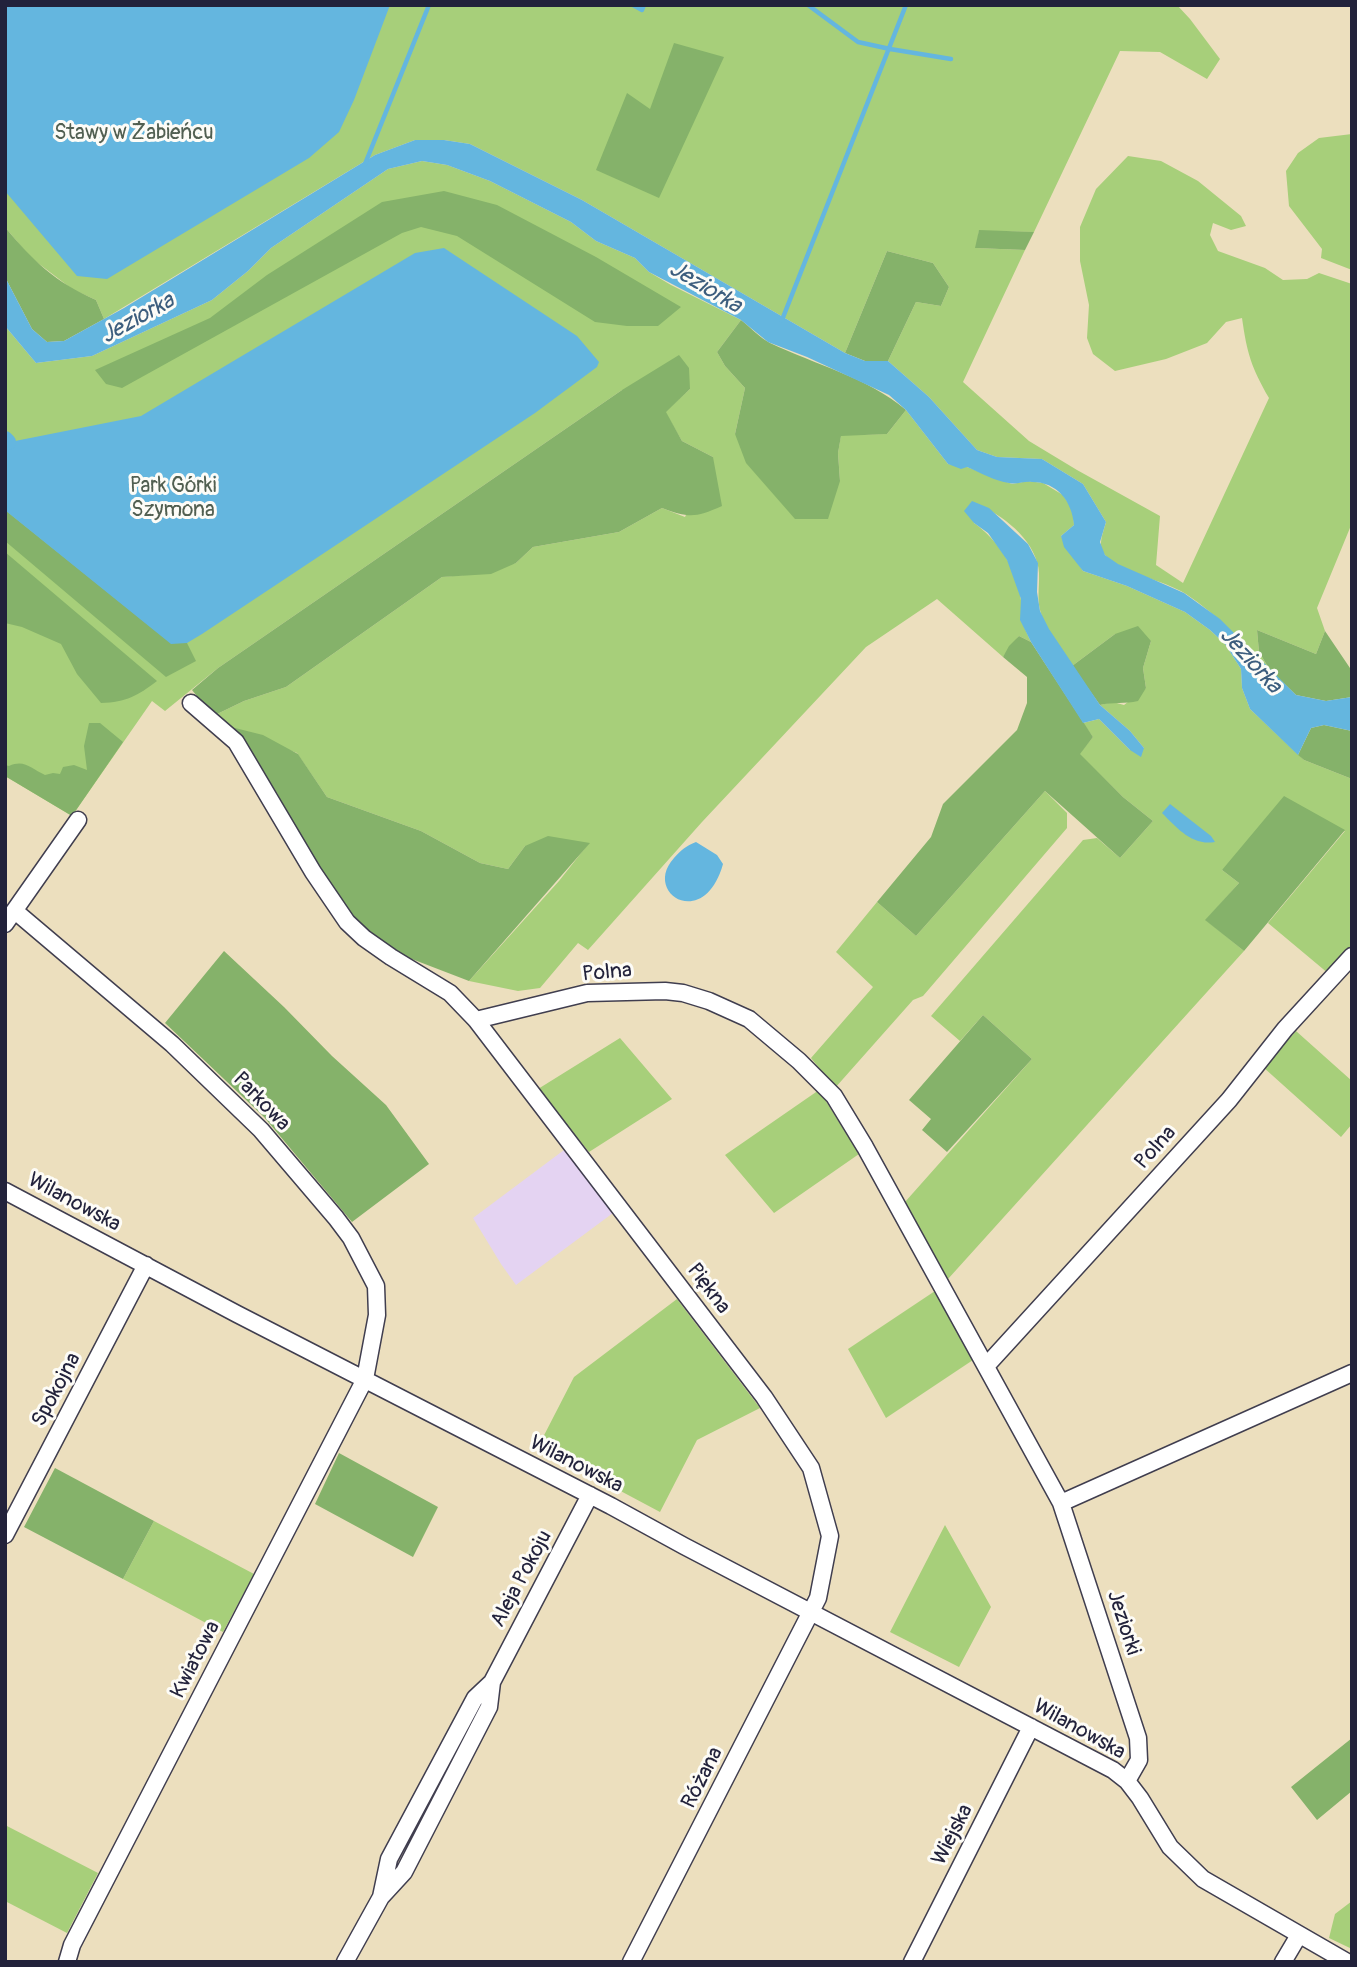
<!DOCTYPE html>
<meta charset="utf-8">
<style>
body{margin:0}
#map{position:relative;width:1357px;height:1967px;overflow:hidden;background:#ecdfbe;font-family:Pangolin,sans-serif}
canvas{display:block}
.frame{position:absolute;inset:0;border:7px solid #22223b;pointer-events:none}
</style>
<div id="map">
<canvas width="1357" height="1967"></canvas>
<div class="frame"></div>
</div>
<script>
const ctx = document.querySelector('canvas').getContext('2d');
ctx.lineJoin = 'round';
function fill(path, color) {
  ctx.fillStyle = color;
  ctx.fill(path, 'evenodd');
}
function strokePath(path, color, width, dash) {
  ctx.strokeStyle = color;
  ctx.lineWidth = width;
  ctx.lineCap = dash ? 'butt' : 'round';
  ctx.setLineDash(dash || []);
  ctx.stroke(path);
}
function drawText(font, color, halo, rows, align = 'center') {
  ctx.font = font + ' Pangolin,sans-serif';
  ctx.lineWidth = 6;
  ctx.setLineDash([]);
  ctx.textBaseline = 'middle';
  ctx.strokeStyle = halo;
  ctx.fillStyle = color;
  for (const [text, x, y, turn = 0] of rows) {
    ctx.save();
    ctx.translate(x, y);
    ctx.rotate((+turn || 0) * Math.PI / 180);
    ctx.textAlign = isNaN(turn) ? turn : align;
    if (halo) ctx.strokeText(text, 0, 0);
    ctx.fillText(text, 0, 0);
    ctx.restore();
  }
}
fill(new Path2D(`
 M564,1150L613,1213L516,1285L501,1264L473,1218Z`), '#e4d3f2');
fill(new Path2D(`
 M5,5H1177L1190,19L1220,59L1207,79L1160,52L1120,51L1034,232L979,231L976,248L1025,250L963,382L1029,441L1077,470L1160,516L1156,565L1183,583L1269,398C1251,367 1247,353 1242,318L1226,322L1207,343L1166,359L1115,371L1093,354L1087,338L1089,305L1080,261V227L1096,189L1128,156L1161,161L1198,181L1241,216L1246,226L1231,230L1213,223L1210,235L1218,251L1265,268L1283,280L1307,279L1319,273L1352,284V523L1317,608L1325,631L1316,654L1257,630L1259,652L1270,670C1243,643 1218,615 1186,594C1162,579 1128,576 1107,557C1096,547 1103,534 1106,522L1083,484L1042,459L997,457L977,450L929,397L888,361L916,302L941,306L949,287L933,263L887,251L845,353L582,200L470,144L444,140H415L375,155L104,319L96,300L72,289L30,257L5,227Z
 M1352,134V270L1321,258L1322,249L1289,206L1286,171L1298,153L1319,138Z
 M422,161L447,165L490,181L571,222L596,241L635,258L649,272L671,285L741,320L717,352L725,366L745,388L735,434L840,481L838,453L841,435L887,434L906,410L948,464L967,467L1012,484L1028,481L1043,483L1063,495L1073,510L1074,525L1061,536L1083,571L1127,586L1185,612L1210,630L1225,644L1241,669L1242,688L1250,709L1304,760L1352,779V949L1329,974L1268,923L1345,831L1222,870L1239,883L1206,920L1244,951L948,1279L905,1202L1032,1059L983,1015L960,1041L931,1016L1083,840L1097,838L1120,858L1153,821L1123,797L1079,754L1093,737L1083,723L1099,719L1130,750L1144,748L1130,731L1100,705L1113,702L1124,705L1146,688L1143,668L1151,641L1115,634L1072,666C1061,649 1045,630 1040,610C1036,594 1042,576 1037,562C1029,534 997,511 971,502L974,523C998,540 1018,570 1021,600C1023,622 1021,621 1031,642L1019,636L1003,657L937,599L866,647L702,822L588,950L578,943L540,988L518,991L469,981L559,881L589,843L525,846L508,869L480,863L421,831L327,797L297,753L227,726L213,716L244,701L286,687L442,577L464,575L516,563L533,547L619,532L662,508L685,517L713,457L682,441L665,412L690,389L622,390L218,668L165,711L152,701L72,816L5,776V326L36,363L92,356L212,300L248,271L271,248L388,169Z
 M1045,791L1067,813V828L923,996L913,1000L835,1088L811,1058L873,987L836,952L877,902L916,936Z
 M1296,1031L1352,1081V1124L1341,1137L1263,1067Z
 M620,1038L672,1099L589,1152L538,1089Z
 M819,1090L859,1154L774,1213L725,1155Z
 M935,1291L973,1360L886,1418L848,1349Z
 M677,1299L760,1408L697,1440L660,1512L538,1447L574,1377Z
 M154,1521L254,1574L223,1632L123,1579Z
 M945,1525L991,1607L959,1667L890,1632Z
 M5,1825L98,1873L67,1933L5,1901Z
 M1352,1901V1949L1329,1938L1335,1914Z`), '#a7cf7a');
fill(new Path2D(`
 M674,43L724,57L659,198L596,170L627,93L650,109Z
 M444,191L497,205L596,257L681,307L658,326H627L595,322L457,236L421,227L402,233L122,388L106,384L95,370L210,318L267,275L382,202Z
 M5,227C33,261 55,282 96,300L104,319L64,341L47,342L32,329L5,277Z
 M979,230L1034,232L1025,250L975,248Z
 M887,251L933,263L949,287L941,306L916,302L888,361H865L845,353Z
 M741,320C750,327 760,338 770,343C816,365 867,377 906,410L887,434L841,436L838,453L840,481L828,519H795L746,463L735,434L745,388L725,366L717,352Z
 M679,355L689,368L690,389L666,412L682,441L713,457L722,506C695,518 689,518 662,508L619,532L533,547L516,563L491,574L442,577L286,687L244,701L213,716L192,690L218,668L622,390Z
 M5,510L171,643H187L196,661L166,677L5,541Z
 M5,552L157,681C137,696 127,702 101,703L77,674L61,644L22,627L5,623Z
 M1138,626L1151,641L1143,668L1146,688L1138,701C1125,704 1113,702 1100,705L1072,666L1115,634Z
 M1257,630L1316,654L1325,631L1352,671V697L1326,701L1296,695L1270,670L1259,652Z
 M1019,636L1031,642L1093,737L1080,754L1123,797L1153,821L1120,858L1045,791L916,936L877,902L931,837L943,804L1017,730L1027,703V677L1003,657L1009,646Z
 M89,723H100L123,742L72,816L5,776V765L9,766C25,759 31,769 45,775L53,773L60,774L63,767L74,765L87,770L84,746Z
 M1324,725L1352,731V779L1304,760L1298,755L1311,728Z
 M227,726L263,735L298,754L327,797L421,831L480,863L508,869L525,846L548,836L590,843L469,981L391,951L345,910L293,824L277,793Z
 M1284,796L1345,830L1244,951L1205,920L1239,883L1222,870Z
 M224,951L284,1007L332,1056L386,1105L429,1164L352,1222L264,1117L165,1023Z
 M983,1015L1032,1059L947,1152L922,1130L931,1119L909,1100Z
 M339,1453L438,1507L413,1557L315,1504Z
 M55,1468L154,1521L123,1579L24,1527Z
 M1352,1738V1791L1317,1820L1291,1787Z`), '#85b26a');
fill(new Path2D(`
 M5,5H390L354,100L339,132L309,158L107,279L77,276L5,191Z
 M415,140H444L470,144L582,200L845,353L865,361H888L929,397L977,450L997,457L1042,459L1083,484L1106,522L1100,542L1105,555L1118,564L1184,593L1220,619L1296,695L1326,701L1352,697V731L1324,725L1311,728L1298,755L1250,709L1242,688L1241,669L1225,644L1210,630L1185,612L1127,586L1083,571L1064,547L1061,536L1074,525C1072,501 1057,482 1032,482C1024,481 1017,485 1009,483C995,481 981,473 967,467L961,469L948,464L906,410L889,395L807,357L768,342L741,320L649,272L635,258L596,241L571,222L490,181L447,165L422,161L388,169L271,248L248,271L212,300L92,356L36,363L5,326V277L32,329L47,342L64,341L124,308L375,155Z
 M444,248L577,336L599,362L597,367L535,413L202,634L187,643L171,644L6,511L5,443L141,416L415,253Z
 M972,501L989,508L1028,544L1038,563L1037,592L1040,611L1049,629L1100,705L1130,731L1144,748L1141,757L1130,750L1099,719L1083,723L1031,642L1020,620L1021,599L1007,560L988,533L974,523L964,511Z
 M1170,804L1211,836L1215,842C1192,846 1177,828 1162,813Z
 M696,842L717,855L723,864C704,932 642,893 674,858C681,850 686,846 696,842Z`), '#64b6df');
strokePath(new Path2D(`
 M633,5L642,10L644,5
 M808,5L858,42L890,49L951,59
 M365,164L429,5
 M782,320L906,5`), '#64b6df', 4.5);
strokePath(new Path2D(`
 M5,439L8,442`), '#64b6df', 16);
const minor = new Path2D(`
 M191,703L236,742L313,872L347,922L364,938L391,957L450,993L476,1020L764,1397L811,1468L830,1536L818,1598L631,1962
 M15,911L172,1044L261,1130L336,1218L351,1238L376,1286L377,1315L365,1379L72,1945L67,1962
 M5,924L78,820
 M476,1020L587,993L665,991L683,993L709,1001L749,1019L799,1061L834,1096L865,1147L1061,1503L1138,1738L1139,1760L1127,1781
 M5,1191L237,1314L611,1506L684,1546L1113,1770L1127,1781L1140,1798L1170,1847L1203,1879L1347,1962
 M987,1365L1229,1100L1285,1029L1352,956
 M1061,1503L1352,1373
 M5,1535L146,1265
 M381,1897L389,1859L475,1698L492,1682L590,1495
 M345,1962L381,1897L404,1872L489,1707L492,1682
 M912,1962L1031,1727
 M1283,1962L1299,1935`);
strokePath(minor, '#403e4f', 19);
strokePath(minor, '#fff', 16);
drawText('21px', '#515f51', '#fdfcf7', [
 ["Stawy w Żabieńcu",134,134],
 ["Park Górki",173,487],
 ["Szymona",173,511]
]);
drawText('21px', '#22223b', '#fdfcf7', [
 ["Polna",607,973,-5],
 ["Parkowa",261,1102,46],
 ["Polna",1156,1148,-48],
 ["Wilanowska",74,1203,28],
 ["Piękna",708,1289,53],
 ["Spokojna",57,1390,-62],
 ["Wilanowska",576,1465,27],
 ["Aleja Pokoju",522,1579,-62],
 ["Jeziorki",1123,1623,72],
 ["Kwiatowa",196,1660,-63],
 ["Wilanowska",1079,1730,29],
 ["Różana",703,1778,-63],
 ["Wiejska",953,1835,-63]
]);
drawText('italic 23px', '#3c5d7d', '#fdfcf7', [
 ["Jeziorka",705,288,31],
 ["Jeziorka",138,319,-29],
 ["Jeziorka",1250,661,48]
]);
</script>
